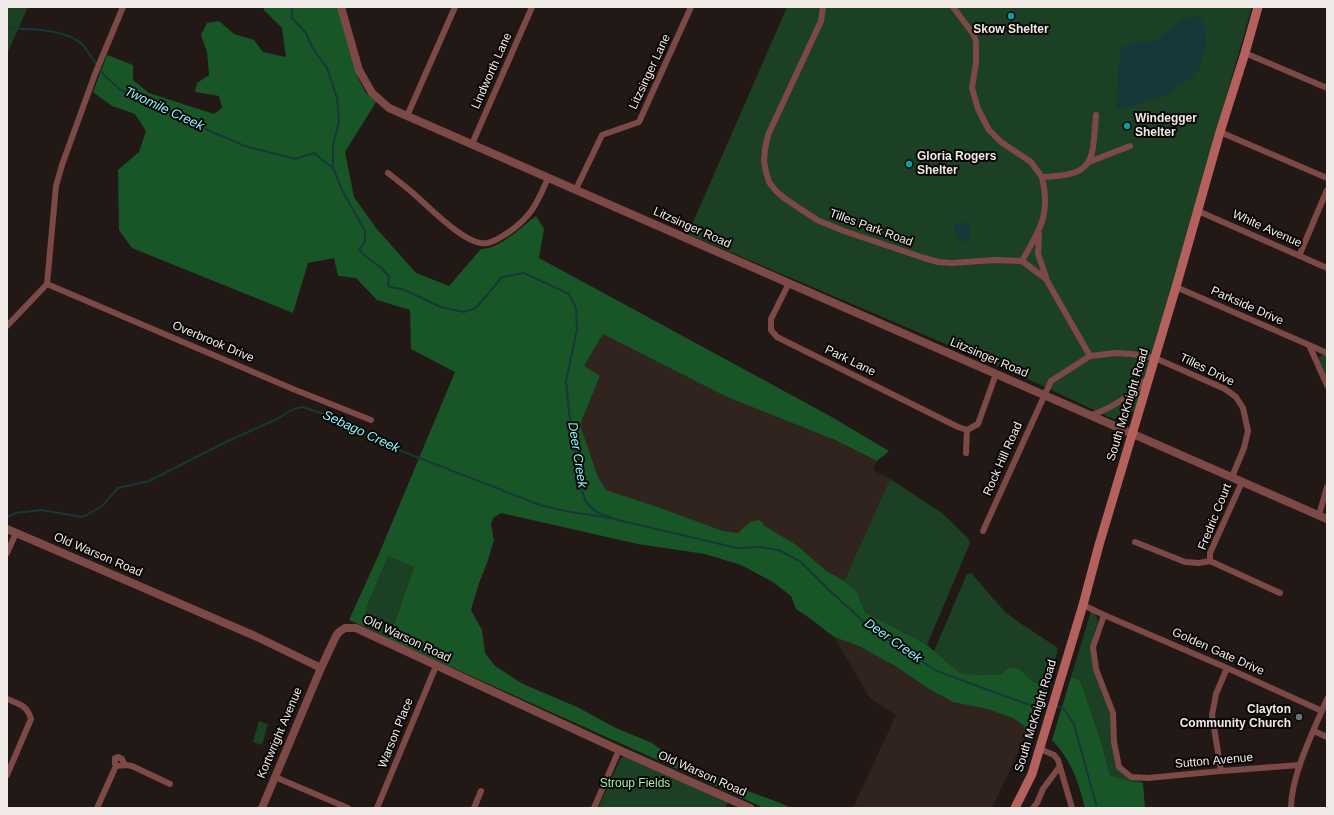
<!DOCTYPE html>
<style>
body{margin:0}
#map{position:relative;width:1334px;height:815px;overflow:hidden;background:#221916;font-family:Arial,sans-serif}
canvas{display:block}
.frame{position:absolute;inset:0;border:8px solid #f0eae7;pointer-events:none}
</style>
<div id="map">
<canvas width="1334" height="815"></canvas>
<div class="frame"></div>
</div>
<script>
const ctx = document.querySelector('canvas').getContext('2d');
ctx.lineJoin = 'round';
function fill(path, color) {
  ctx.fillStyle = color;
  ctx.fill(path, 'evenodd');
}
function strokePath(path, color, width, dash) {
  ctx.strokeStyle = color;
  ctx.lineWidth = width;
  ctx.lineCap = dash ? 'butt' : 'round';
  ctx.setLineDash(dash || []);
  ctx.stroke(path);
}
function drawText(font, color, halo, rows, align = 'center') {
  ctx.font = font + ' Arial,sans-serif';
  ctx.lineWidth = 4;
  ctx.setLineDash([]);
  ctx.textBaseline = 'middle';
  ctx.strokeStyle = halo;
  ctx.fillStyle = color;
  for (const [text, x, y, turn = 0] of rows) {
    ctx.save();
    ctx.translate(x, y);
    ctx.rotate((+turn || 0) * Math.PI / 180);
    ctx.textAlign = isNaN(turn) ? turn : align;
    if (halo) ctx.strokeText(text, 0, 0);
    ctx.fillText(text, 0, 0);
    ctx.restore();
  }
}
fill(new Path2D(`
 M603,333L727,397L835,440L877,461L873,470L890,479L844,581L825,570L798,546L765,526L760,520L751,521L738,533L723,531L658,507L606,490L598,477L580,425L600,376L584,366Z
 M834,637L859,646L897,667L929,689L953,702L987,709L1013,718L1023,725L1025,731V737L992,808H853L896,715L870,698Z`), '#31231d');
fill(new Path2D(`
 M7,7H28L7,54Z
 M787,7H1252L1173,282L1157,349L1136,409L1127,418L1113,419L1030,380L688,234Z
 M1323,354L1327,355V379L1318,359Z
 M890,479L942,513L968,538L970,543L927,645L865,612L856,590L844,581Z
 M388,556L414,567L389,639L365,627L366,609Z
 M971,573L1006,613L1023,625L1058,648L1048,688L1032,681L1018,668H1008L1000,675H980L960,673L934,651L967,574Z
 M1091,611L1095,614L1098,620L1093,638L1091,655L1110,710L1120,771L1128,778L1142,782L1143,783L1128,781L1110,775L1100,738L1080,680L1071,677Z
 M259,721L268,724L262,745L253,742Z
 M626,755L729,800L725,808H598L621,758Z`), '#1c4023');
fill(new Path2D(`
 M263,7H338L359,80L366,93L376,102L345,152L354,197L376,228L416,273L449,286L481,249C500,249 521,227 536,216L544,229L539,258L830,416L889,451L877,461L835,440L727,397L603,334L584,366L600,376L580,425L598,477L606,490L658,507L723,531L738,533L751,521L760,520L765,526L798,546L825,570L844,581L856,590L865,612L927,645L960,673L980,675H1000L1008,668H1018L1032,681L1048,688L1032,741L1028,740L1025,737V731L1023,725L1013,718L987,709L953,702L929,689L897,667L859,646L834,637L811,619L796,609L791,596L773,582L741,565L705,554L638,544L501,513L493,518L491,525L494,540L487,563L479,583L471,610L482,630L485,653L495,666L523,684L577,707L616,728L652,743L677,761L745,790L783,804L790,808H764L389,639L414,567L388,556L366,609L365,627L349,620L379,554L455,372L411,349L410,310L377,300L356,278L338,276L334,258L308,263L293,313L132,248L119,230L118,170L139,152L146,131L135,114L112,106L93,92L107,55L133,65V80L149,93L214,114L222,108L219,96L195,92L197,83L209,75L207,52L201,35L207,23L219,21L234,34L254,40L263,52L286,57L282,28L264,10Z
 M1071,677L1080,680L1100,738L1110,775L1128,781L1143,783L1145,808H1085C1078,781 1072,761 1052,740Z`), '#185628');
fill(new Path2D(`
 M1194,16L1200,17L1205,27L1206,46L1199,69L1190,79L1164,95L1135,106L1116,109L1120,49C1133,41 1139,41 1153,42L1184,19Z
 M964,222L969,224L970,231L969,241L967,242C958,241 955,235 954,226L958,223Z`), '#163839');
strokePath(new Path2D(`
 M294,7L292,9V18L306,33L312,47L327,68L337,98L339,121L333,146V168L342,190L365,231V242L359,249L364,255L380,267L389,276L388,283L389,287L402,289L441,307L464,312L476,308L502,277L524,273L569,294L576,308L577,329L566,381L570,421L581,488L586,502L596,512L618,520L737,548L760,547L779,550L801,562L830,591L873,630L937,671L1024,703L1037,706L1050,705
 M7,26L9,28C32,30 63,28 82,44C87,50 92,58 97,65
 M99,68L105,76L119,89L174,113L203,128L245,146L295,159L314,153L333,168
 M7,517L16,513L41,510L83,517L102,506L118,488L149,481L228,441L277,419L294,409L302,407L334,417L404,452L540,505L570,512L611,518
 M1055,706L1063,708L1074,724L1097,808`), '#163839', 2);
strokePath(new Path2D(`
 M823,7L821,21L768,135L765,149L764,161L766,172L769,182L776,191L784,198L817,220L844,231L924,258L938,262L952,263L994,260L1022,261L1046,279L1090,356
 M953,7L974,35L976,42V63L972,88L978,109L989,130L1001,142L1031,162L1042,177
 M1245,53L1327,88
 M407,116L455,7
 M1220,132L1327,178
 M472,144L532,7
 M1089,162L1130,146
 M388,173C397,180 406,187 414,194C429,207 467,247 487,243C494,242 503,236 509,232C532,216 537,203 548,178
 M576,189L602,135L639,122L691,7
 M1198,211L1327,268
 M1039,234L1038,254L1046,277
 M1299,256L1327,190
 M1022,261C1040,229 1051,215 1042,177C1096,175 1092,162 1096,115
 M789,283L771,319V330L777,337L958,427L967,430L978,424L996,374
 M47,284L293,389L371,420
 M1176,287L1309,345L1327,385
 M7,326L47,284L56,186L62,165L95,74L123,7
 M1309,345L1327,353
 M1091,415C1114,408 1131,394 1148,378
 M966,453L967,430
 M1242,482L1210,553V561L1280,593
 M1319,515L1327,487
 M983,531L1051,381L1090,356L1116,353L1132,354L1155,358L1225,389L1236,397L1243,408L1248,431L1244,448L1232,477
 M1135,542L1185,562L1199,563L1210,561
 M7,553L16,533
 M1083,605L1104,615L1093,647L1096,669L1113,713L1114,742L1119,767L1131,777L1148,778L1221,771L1300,765
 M1104,615L1227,668L1322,711
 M7,699C19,704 27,705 31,719L7,775
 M1314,731L1327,737
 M1040,749L1054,755L1058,760L1072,808
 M116,766L126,765L132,766L170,784
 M116,766L115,764V758L118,757L122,759L125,765
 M1221,771L1212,715L1216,694L1227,668
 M275,777L348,808
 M97,808L116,766
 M377,808L436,666
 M474,808L481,791
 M594,808L619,750
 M1033,808L1037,803L1043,789L1060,766
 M1291,808C1291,775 1314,730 1327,699`), '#7c4946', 6);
strokePath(new Path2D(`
 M341,7L359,70L372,93L389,108L1327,519
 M7,529L255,636L321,668
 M262,808L321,668L336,636L339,632L345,628H356L619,750L750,808`), '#7c4946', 8);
strokePath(new Path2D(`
 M1015,808L1032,774L1083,605L1099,545L1176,287L1220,132L1245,53L1258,7`), '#b4615e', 9);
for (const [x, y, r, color] of [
 [1011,16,4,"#0f9aa8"],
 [1127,126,4,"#0f9aa8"],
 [909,164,4,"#0f9aa8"],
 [1299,717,4,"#6b7280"]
]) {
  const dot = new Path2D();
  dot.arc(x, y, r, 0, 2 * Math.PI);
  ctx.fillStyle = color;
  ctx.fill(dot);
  strokePath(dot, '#090605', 1.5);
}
drawText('bold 12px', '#f0eae7', '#090605', [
 ["Skow Shelter",1011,30,"center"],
 ["Windegger",1135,119],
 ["Shelter",1135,133],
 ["Gloria Rogers",917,157],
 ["Shelter",917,171],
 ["Clayton",1291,710,"right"],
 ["Community Church",1291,724,"right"]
], 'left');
drawText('12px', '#f0eae7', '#090605', [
 ["Lindworth Lane",492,71,-66],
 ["Litzsinger Lane",650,72,-65],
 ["Litzsinger Road",692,228,24],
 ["Tilles Park Road",871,228,20],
 ["White Avenue",1267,229,24],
 ["Parkside Drive",1247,306,24],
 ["Overbrook Drive",213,342,23],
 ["Litzsinger Road",989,358,23],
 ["Park Lane",850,361,26],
 ["Tilles Drive",1207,370,26],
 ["South McKnight Road",1128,405,-73],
 ["Rock Hill Road",1003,459,-66],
 ["Fredric Court",1215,517,-68],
 ["Old Warson Road",98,555,23],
 ["Old Warson Road",407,639,25],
 ["Golden Gate Drive",1218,652,24],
 ["South McKnight Road",1036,716,-73],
 ["Kortwright Avenue",280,733,-67],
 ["Warson Place",396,733,-68],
 ["Sutton Avenue",1214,761,-5],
 ["Old Warson Road",702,774,24]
]);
drawText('12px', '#9cf1aa', '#090605', [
 ["Stroup Fields",635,784]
]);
drawText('italic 13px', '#89f7fc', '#090605', [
 ["Twomile Creek",164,109,25],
 ["Sebago Creek",361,432,25],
 ["Deer Creek",577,455,81],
 ["Deer Creek",893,641,35]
]);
</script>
